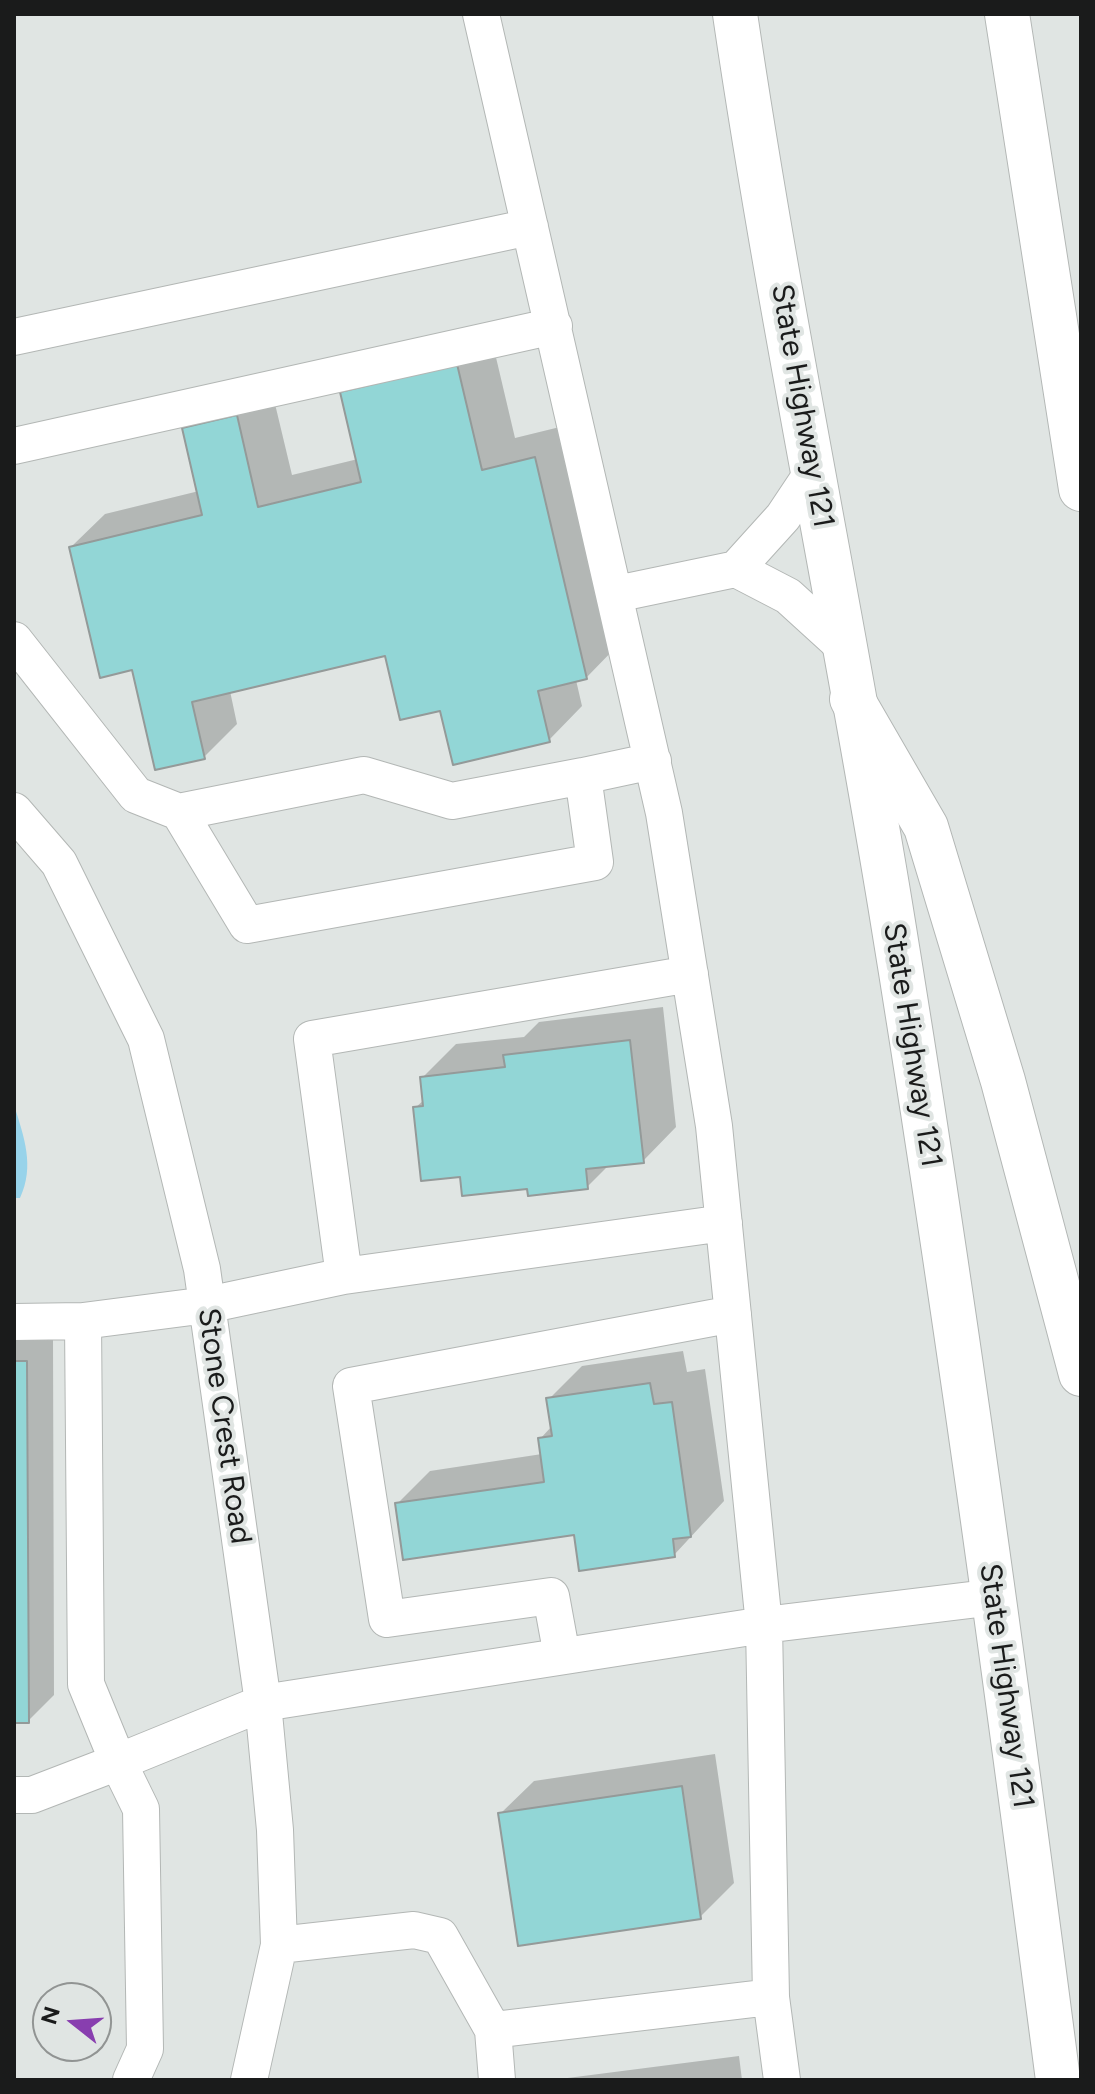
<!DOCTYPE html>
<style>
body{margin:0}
#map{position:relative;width:1095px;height:2094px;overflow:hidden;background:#e0e5e3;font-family:Figtree,sans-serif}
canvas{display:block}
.frame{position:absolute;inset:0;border:16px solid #1a1b1b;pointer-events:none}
.north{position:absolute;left:32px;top:1982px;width:80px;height:80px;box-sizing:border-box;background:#e0e5e3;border:2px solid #919493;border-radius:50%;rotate:287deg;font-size:22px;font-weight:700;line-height:32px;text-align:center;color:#1a1b1b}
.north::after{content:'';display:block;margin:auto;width:28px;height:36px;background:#883eaf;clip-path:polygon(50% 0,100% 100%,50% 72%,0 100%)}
</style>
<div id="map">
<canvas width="1095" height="2094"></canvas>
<div class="frame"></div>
<div class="north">N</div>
</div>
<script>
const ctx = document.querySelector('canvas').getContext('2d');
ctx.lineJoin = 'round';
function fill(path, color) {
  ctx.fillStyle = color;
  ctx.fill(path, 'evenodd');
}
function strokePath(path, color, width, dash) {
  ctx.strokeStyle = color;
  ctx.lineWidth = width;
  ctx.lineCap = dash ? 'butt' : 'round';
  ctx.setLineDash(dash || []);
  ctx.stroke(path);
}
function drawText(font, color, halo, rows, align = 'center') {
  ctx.font = font + ' Figtree,sans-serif';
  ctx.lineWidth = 8;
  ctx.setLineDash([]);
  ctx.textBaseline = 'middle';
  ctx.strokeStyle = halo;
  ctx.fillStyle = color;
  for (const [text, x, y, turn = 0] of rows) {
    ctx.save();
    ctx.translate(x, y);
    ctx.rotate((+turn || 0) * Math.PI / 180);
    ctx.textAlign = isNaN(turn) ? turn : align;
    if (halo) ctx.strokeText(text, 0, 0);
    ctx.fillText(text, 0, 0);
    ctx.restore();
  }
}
fill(new Path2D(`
 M14,1105C24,1137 35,1166 20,1198H14Z`), '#98d3ea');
fill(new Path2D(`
 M490,332L515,438L568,425L619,644L586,678L576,680L582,706L549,740L442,709L386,654L230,691L237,724L204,757L133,668L71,547L105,514L199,491L184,428L218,395L270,383L292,475L358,459Z
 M663,1007L676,1127L643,1161L609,1165L587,1187L529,1186L462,1175L415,1108L425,1099L422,1078L456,1044L524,1037L539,1022Z
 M14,1336H53L54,1695L28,1721H14Z
 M683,1351L687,1372L705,1369L724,1501L674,1555L576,1533L397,1504L430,1471L542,1454L540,1439L552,1426L549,1399L582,1366Z
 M715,1754L734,1883L700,1917L500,1814L534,1781Z
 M739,2056L742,2080H552Z`), '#0003');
const building = new Path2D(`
 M457,364L482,470L535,457L587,679L538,691L550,742L453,765L440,711L400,720L385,656L192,702L205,759L155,770L132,670L100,678L69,547L202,515L182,428L237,415L258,507L361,482L340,392Z
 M630,1040L644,1163L586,1169L588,1189L528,1196L527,1189L462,1196L460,1177L421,1181L413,1107L423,1106L420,1077L505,1067L503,1055Z
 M14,1361H27L29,1723H14Z
 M650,1383L654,1404L672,1402L691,1537L673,1539L675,1557L579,1571L574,1535L403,1560L395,1503L544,1482L538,1438L552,1436L546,1398Z
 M682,1786L701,1919L518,1946L498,1813Z`);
fill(building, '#92d6d6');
strokePath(building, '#949a99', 2);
const minor = new Path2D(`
 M481,14L664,813L714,1126L764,1625L771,1997L782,2080
 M14,337L530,227
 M14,446L554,326
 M736,569L788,596L844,647
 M616,594L736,569L783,517L813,472
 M14,640L136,795L179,812L247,925L595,862L583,776L653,761
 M14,811L59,863L146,1039L202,1269L263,1703L275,1830L279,1945L249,2080
 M179,812L364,775L452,801L583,776
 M344,1276L312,1039L690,974
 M83,1321L86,1684L118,1762L263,1703L764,1625L995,1597
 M14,1322L83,1321L207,1305L344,1276L724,1223
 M562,1656L551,1596L387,1619L351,1386L733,1314
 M14,1795H32L118,1762L141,1809L145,2049L131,2080
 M279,1945L414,1930L440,1936L493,2030L771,1997
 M493,2030L497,2080`);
const major = new Path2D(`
 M735,14C779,312 841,607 890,904C954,1295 1007,1687 1058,2080`);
const highway = new Path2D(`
 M1007,14L1081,489
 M852,699L926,827L1003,1081L1081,1374`);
strokePath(minor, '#b3b7b5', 38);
strokePath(major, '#b3b7b5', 46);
strokePath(highway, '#b3b7b5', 46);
strokePath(minor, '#fff', 36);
strokePath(major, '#fff', 44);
strokePath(highway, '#fff', 44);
drawText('30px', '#1a1b1b', '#e0e5e3', [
 ["State Highway 121",802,406,80],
 ["State Highway 121",912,1045,81],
 ["Stone Crest Road",224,1426,82],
 ["State Highway 121",1006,1686,82]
]);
</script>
